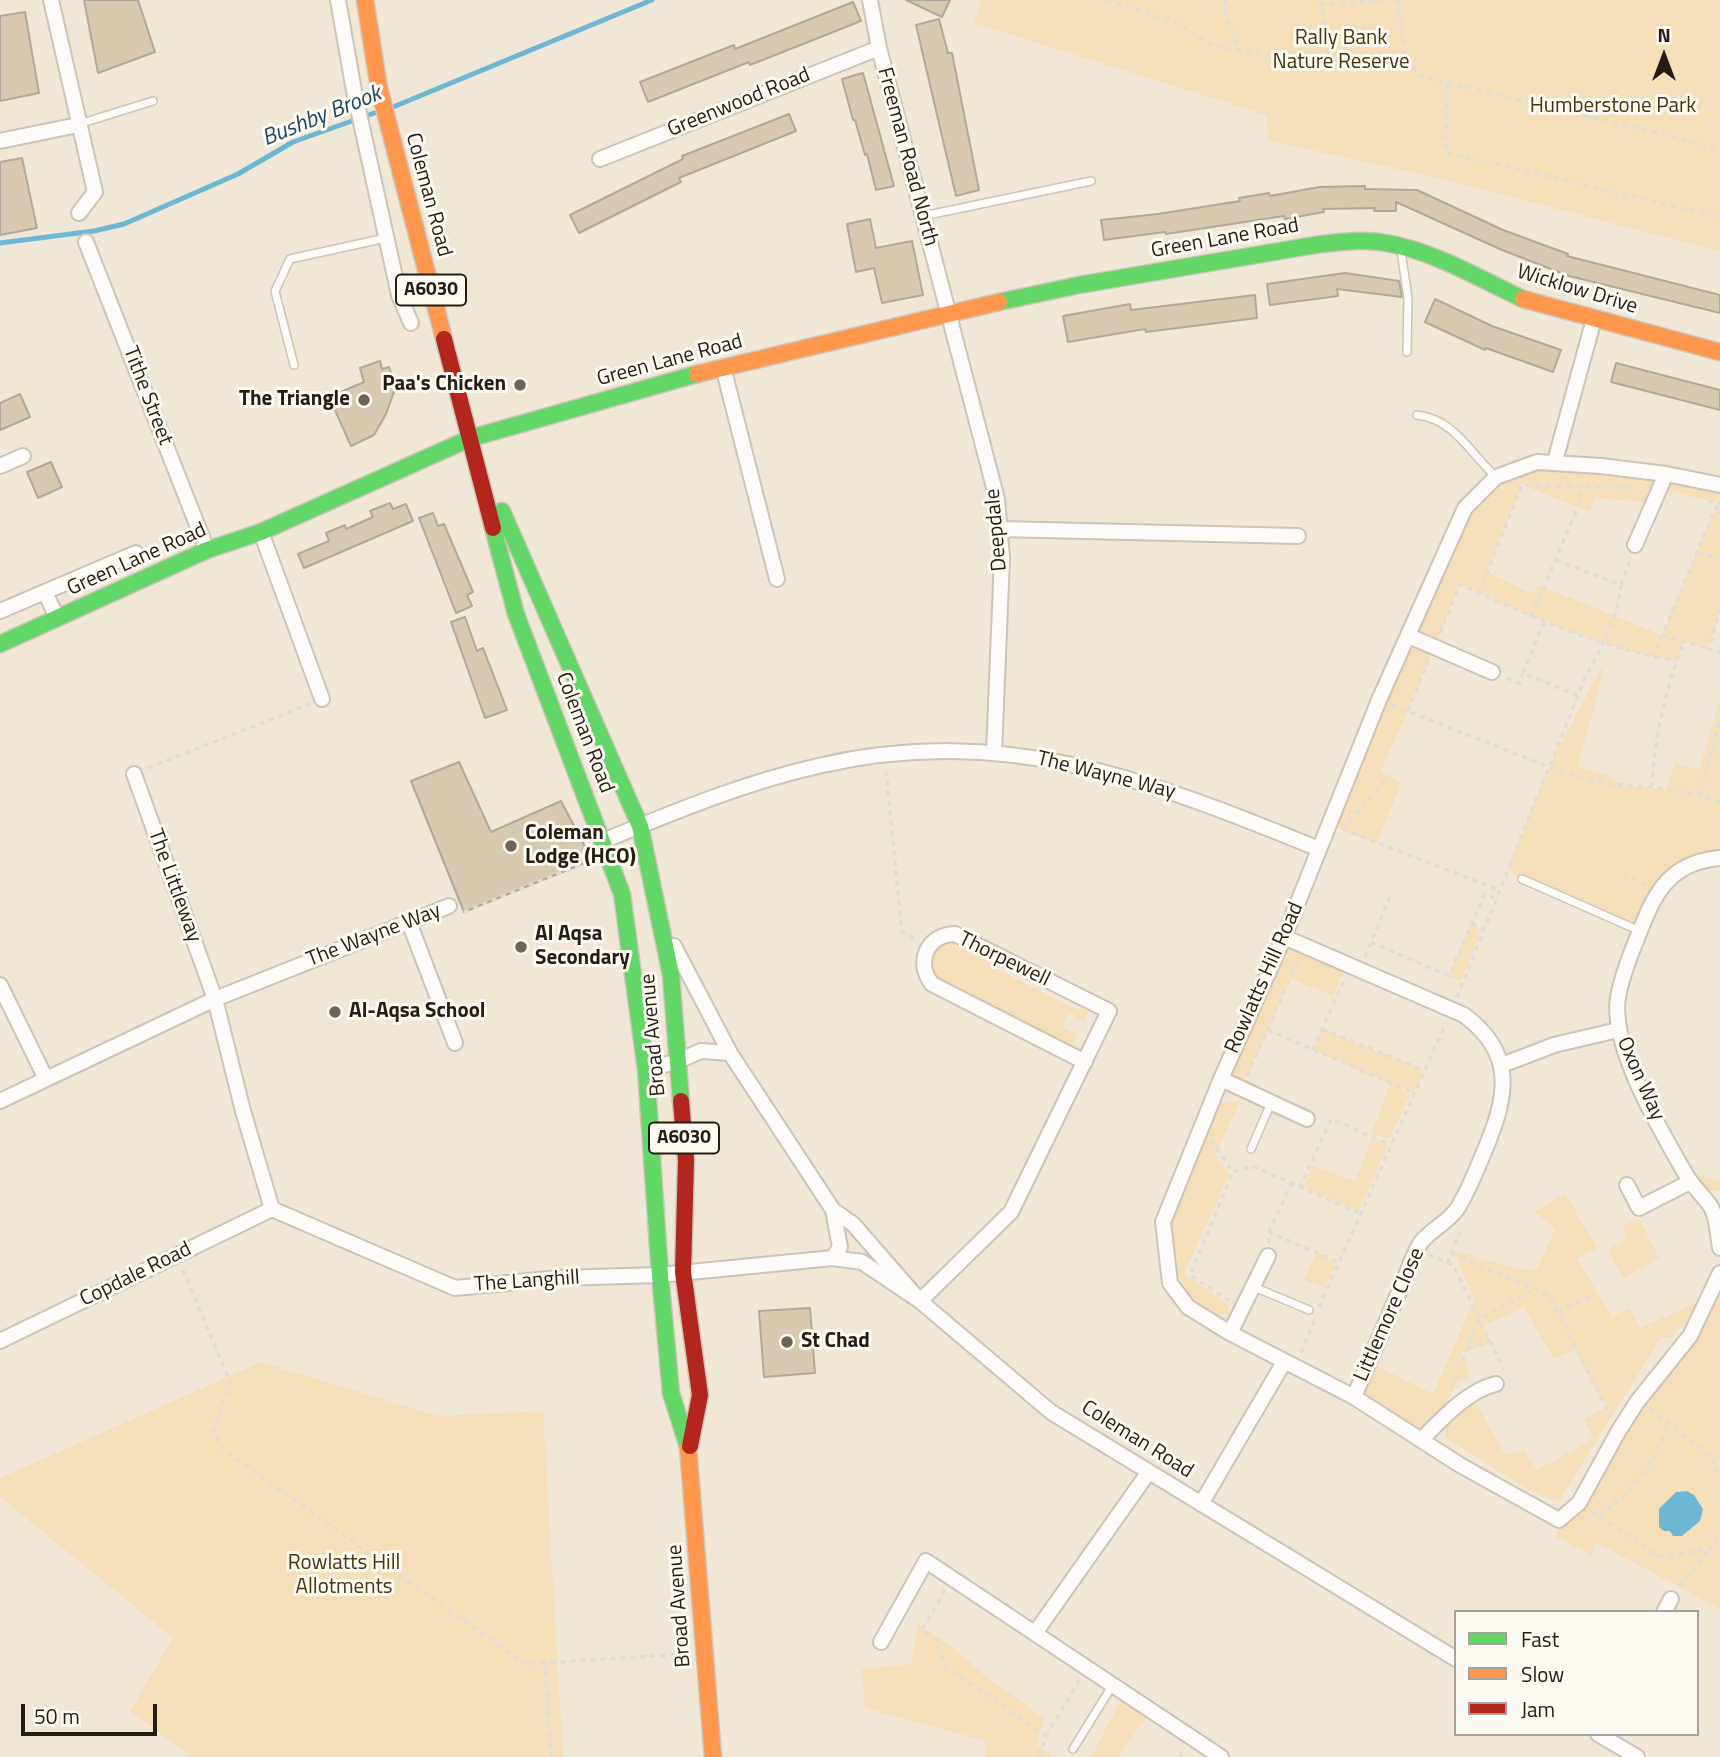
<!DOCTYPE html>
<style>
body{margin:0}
#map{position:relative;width:1720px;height:1757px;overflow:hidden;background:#f1e7d6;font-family:"Titillium Web",sans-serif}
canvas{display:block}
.legend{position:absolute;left:1454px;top:1610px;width:245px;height:126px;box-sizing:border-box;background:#fdf9f3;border:2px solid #a6a199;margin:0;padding:9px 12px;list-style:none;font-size:21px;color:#241e12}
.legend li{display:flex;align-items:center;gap:14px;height:35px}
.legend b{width:35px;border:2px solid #a6a199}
.north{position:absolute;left:1629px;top:21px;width:70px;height:70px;-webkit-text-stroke:5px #fdf9f3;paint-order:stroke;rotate:0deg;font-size:19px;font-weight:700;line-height:28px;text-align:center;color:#241e12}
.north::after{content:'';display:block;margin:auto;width:24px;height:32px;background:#241e12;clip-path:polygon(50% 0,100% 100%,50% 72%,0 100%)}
.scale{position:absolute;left:21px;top:1704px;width:136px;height:32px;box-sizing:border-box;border:4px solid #241e12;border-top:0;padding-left:9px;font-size:21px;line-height:24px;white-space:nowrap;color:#241e12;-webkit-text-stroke:5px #fdf9f3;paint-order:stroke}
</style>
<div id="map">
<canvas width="1720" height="1757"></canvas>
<ul class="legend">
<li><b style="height:9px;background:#63d668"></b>Fast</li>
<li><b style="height:9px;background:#ff974d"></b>Slow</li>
<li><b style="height:9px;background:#b3261e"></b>Jam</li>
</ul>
<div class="north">N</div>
<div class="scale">50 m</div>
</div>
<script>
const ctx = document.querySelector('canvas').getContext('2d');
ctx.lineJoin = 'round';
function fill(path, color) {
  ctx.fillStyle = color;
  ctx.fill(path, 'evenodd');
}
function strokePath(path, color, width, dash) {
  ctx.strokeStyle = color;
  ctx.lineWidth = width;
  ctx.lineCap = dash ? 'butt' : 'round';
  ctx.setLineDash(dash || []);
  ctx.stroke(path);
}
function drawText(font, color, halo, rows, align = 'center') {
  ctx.font = font + ' "Titillium Web",sans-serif';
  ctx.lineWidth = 6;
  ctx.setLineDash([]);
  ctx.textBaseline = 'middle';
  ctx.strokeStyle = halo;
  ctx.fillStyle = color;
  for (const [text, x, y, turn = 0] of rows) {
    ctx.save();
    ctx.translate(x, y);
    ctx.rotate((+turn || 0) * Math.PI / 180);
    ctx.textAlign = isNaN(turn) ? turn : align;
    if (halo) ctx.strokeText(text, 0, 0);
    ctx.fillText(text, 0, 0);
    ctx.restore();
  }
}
fill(new Path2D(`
 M981,0H1720V251L1429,176L1269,141L1266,115L974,23Z
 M1537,462L1720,485V609L1709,649L1684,642L1676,661C1602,649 1529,615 1460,585L1408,711L1380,772L1402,782L1376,844L1330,824L1465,508L1496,477ZM1522,485L1590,512L1595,498L1654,503L1660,489L1718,503L1662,635L1538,585L1533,594L1487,572Z
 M1603,665L1598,695L1577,766L1612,777L1621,785L1666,789L1675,763L1699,770L1720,700V858L1677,872L1640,931L1522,879L1507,869L1552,760Z
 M1470,925L1481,931L1461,981L1449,976Z
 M1284,937L1302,953L1343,970L1333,996L1291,979L1241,1089L1221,1079Z
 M955,940L995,960L992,967L1079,1010L1083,1004L1090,1008L1084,1021L1068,1013L1062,1027L1077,1034L1072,1045L936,978C923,958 934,944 955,940Z
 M1322,1029L1424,1070L1414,1093L1397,1087L1410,1095L1389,1139L1372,1133L1390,1084L1313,1050Z
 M1241,1100L1215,1154L1229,1175L1184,1274L1229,1305L1228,1314C1213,1315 1196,1303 1187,1291C1175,1272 1166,1241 1171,1218C1180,1181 1204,1138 1220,1103Z
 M1372,1139L1388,1145L1359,1211L1303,1187L1313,1166L1355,1181Z
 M1696,1175L1720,1181V1191C1707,1192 1702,1185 1696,1175Z
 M1565,1193L1597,1248L1577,1259L1612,1316L1629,1309L1640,1328L1704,1299L1672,1337L1661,1338L1558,1502L1530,1491L1446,1438V1425L1473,1398L1506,1456L1524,1450L1537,1470L1593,1439L1584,1419L1606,1407L1574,1350L1554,1359L1524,1308L1484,1325L1491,1343L1462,1352L1469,1377L1457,1383L1437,1419L1422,1439L1355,1398L1369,1362L1433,1394L1474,1300L1454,1251L1515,1268L1536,1271L1555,1229L1535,1212Z
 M1639,1219L1659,1258L1623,1279L1608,1250L1626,1239L1623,1225Z
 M1316,1252L1336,1263L1325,1288L1304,1280Z
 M1720,1273V1609L1595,1542L1592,1555L1556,1537L1559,1520L1618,1432L1649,1403L1690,1336Z
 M261,1362L438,1416L543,1411L563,1757H192L130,1711L173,1638L0,1497V1478Z
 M918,1624L955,1649L984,1675L1044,1718L1037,1745L1054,1757H986L985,1741L865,1708L862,1669L911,1664Z
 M1121,1700L1150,1711L1119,1757H1091Z`), '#f5dfb8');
fill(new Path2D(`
 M1687,1491L1694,1495L1703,1509L1700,1521L1682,1536H1673L1670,1531H1664L1659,1527V1509L1676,1492Z`), '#6db7d4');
strokePath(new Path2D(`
 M393,107L652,0
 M0,243L94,231L124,224L238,174L293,142L377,112`), '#6db7d4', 5);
const building = new Path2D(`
 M84,0H138L155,52L98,73Z
 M906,0H950L942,17Z
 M853,2L861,21L750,65L749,62L648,102L640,82L734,45L735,49Z
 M25,12L39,93L0,101V16Z
 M939,19L948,53H952L979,190L956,196L916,25Z
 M863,73L894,186L876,190L867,154L865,155L855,120H853L842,79Z
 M789,114L796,131L679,178L681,182L579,233L570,215L683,159L682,156Z
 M22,158L37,228L0,235V162Z
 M1365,186V189L1417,190L1503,230L1568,254L1567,256L1720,295V313L1569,276L1502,250L1396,202V211H1374L1375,208L1323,209L1324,212L1285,219L1284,216L1166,234L1165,232L1104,240L1101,220L1158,214L1240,201L1239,198L1269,193L1270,196L1319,187Z
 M870,219L876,248L912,241L923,295L882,303L874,268L856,272L847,224Z
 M1345,273L1399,281L1402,297L1337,289L1338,296L1270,305L1267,284Z
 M1255,295L1257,318L1146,332L1145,329L1068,342L1063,316L1130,304L1131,310Z
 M1435,299L1492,326L1561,350L1553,372L1486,348L1485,350L1425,322Z
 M380,361L382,369L389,367L396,386L386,414L374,435L351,446L329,397L364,382L360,368Z
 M1616,363L1720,390V410L1611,382Z
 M20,394L30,417L0,430V403Z
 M51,462L62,487L38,498L27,472Z
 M390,503L393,509L406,504L413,521L304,568L298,554L329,541L326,533L345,525L346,529L373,517L370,511Z
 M433,513L438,526L444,524L473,592L467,595L472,606L456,613L419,518Z
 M465,617L477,651L483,648L507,710L485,718L451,622Z
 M459,762L491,832L561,801L592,860L464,912L411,781Z
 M810,1308L815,1373L764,1377L759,1311Z`);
fill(building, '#d8cab1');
strokePath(building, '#b1a99c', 2);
const lane = new Path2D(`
 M79,124L153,101
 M923,216L1091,181
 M1401,251L1408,298L1407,352
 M294,365L275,291L290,259L386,238
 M1417,415C1454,419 1470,453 1496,477
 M1522,879L1640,931
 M1251,1149L1271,1103
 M1254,1287L1309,1310
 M1073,1749L1112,1686`);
const street = new Path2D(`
 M51,0L95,192L79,213
 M338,0L354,91L399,295L411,323
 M870,0L879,48L997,499L1002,558L994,753
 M0,141L78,125
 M600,159L879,48
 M86,242L207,550
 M723,367L777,579
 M1555,461L1594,319
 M0,466L23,456
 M1720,485L1666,474L1601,466L1537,462L1496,477L1465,508L1379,700L1284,937L1221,1079L1163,1222L1170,1283L1188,1307L1230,1333L1354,1397L1460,1465L1559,1520L1579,1503L1618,1432L1637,1402L1690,1336L1720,1273
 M1000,529L1298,536
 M261,532L322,699
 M1635,545L1666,474
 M45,592L57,618
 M0,611L136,553
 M1409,636L1492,672
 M134,774L215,999L243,1111L272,1209L455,1288L559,1278L660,1275L833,1258L862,1262L920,1301
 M603,841C674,812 743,783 818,766C1004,723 1150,780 1319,849
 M1720,858C1678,862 1659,883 1644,921C1634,946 1623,971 1618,997C1610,1047 1660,1129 1685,1173C1692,1186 1703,1195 1711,1207C1717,1217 1718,1236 1720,1248
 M409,922L455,1043
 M1284,937L1464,1015C1517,1054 1507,1098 1484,1152C1476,1171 1468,1192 1457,1209C1447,1223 1432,1229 1422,1241C1413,1253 1408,1272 1402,1285C1386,1322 1370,1360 1354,1397
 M674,946L730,1053L833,1210L853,1224L920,1301L1051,1412L1456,1659
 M0,985L46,1079
 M1502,1065L1554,1045L1618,1030
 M646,1070L678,1061L701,1051L730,1053
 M1221,1079L1307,1119
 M0,1101L215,999L449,906
 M1627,1185L1639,1208L1690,1182
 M833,1258L840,1247L833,1210
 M920,1301L1011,1212L1109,1011L955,934C927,935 915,962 932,984L1085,1062
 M1230,1333L1268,1256
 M0,1341L272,1209
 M1422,1439C1442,1419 1468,1390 1496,1384
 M1201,1504L1284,1362
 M1664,1612L1671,1599
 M1035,1633L1148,1473
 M881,1642L926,1561L1221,1757
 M1598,1734L1637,1757`);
const fast = new Path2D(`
 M999,302L1079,285L1321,244C1343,242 1365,239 1386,243C1434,251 1480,279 1523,299
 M502,511L640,826L671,975L681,1101
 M493,528L516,614L622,894L646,1070L660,1275L671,1393L688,1447
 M0,644L207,550L261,532L471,438L697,374`);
const slow = new Path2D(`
 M365,0L379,88L444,339
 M1523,299L1720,352
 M697,374L999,302
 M688,1447L713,1757`);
const jam = new Path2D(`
 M444,339L493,528
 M681,1101L686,1160L683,1272L700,1395L690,1446`);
strokePath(lane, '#ccc4b7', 10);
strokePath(street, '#ccc4b7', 18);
strokePath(fast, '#ccc4b7', 19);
strokePath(slow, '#ccc4b7', 19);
strokePath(jam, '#ccc4b7', 19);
strokePath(new Path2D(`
 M1107,0L1175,22L1214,46L1329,64
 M1225,0L1226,13L1239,51
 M1320,0L1327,31L1329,64L1383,62L1405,56
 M1397,0L1405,56L1419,75C1519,101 1620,122 1720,149
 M1320,4L1388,0
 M1448,84L1445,152L1720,217
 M1708,501L1720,504
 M1698,553L1720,558
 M1556,560L1621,585L1630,560
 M1479,593L1522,485L1632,488
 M1720,609L1709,649L1720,652
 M1531,617L1580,502L1581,486
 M1440,633L1460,585C1530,616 1600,648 1676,661
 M1662,635L1709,649
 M1653,657L1718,503
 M1523,673L1544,622
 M1507,678L1520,684L1523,673L1579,696
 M1392,705L1549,767L1606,784L1652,787L1701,795L1720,802
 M1408,711L1429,659
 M148,768L310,704
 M886,771L902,932L916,940
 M1652,787C1654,738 1666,687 1684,642
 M1701,795L1720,720
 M1349,822L1389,776
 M1342,829L1499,890
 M1623,874L1647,885
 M464,912L586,862
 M1472,924L1483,930
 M1371,942L1449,976L1485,894L1496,899
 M1365,957L1392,891
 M1457,997L1585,678C1601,648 1618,619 1621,585
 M1322,1029L1424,1070
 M1268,1030L1414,1093
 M1313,1050L1344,980
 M1247,1076L1299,958
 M1211,1140L1233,1172L1252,1166L1360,1213
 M1300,1188L1331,1119L1391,1145
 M1269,1232L1291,1184
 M1269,1243V1232L1338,1262
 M1451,1254L1549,1295L1611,1417
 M1429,1255L1453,1265L1504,1370
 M1447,1263L1460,1232
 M183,1270L230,1382L213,1430L224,1450L525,1664L684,1654
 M1229,1301L1190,1275L1233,1172
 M1319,1307L1446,1023
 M1558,1312L1593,1295
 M1468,1349L1490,1340
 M1301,1353L1314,1321
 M1451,1389L1479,1319L1535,1289
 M1650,1409L1711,1457L1720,1477
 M1592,1512L1660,1557L1709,1549L1720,1534
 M1599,1517C1636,1485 1652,1469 1669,1422
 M1716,1540L1720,1550
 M1679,1586L1708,1551
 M945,1590L922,1630L937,1641L945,1666L1046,1736L1039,1757
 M545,1662L551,1757
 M1046,1736L1080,1679
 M1180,1757L1185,1749`), '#dfdcd6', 3.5, [5, 5]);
strokePath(lane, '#fdfbf9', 7);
strokePath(street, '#fdfbf9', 14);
strokePath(fast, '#63d668', 16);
strokePath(slow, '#ff974d', 16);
strokePath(jam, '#b3261e', 16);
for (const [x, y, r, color] of [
 [520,385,7,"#6c6457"],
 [364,400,7,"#6c6457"],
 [511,846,7,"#6c6457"],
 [521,947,7,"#6c6457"],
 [335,1012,7,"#6c6457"],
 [787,1342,7,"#6c6457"]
]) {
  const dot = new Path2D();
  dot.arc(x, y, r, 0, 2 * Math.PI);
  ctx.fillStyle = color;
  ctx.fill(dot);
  strokePath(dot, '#fdf9f3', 2.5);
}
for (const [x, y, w] of [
 [431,290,70],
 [684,1138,70]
]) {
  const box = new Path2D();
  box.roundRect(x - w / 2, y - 15.5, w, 31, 5);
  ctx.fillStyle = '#fdf9f3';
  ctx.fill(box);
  strokePath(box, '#241e12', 2);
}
drawText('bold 19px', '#241e12', null, [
 ["A6030",431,290],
 ["A6030",684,1138]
]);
drawText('21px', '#48350e', '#fdf9f3', [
 ["Rally Bank",1341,39],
 ["Nature Reserve",1341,63],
 ["Humberstone Park",1613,107],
 ["Rowlatts Hill",344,1564],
 ["Allotments",344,1588]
]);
drawText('21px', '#241e12', '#fdf9f3', [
 ["Greenwood Road",739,103,-22],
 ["Freeman Road North",907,157,75],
 ["Coleman Road",428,195,75],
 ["Green Lane Road",1225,239,-10],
 ["Wicklow Drive",1577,290,17],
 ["Green Lane Road",670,361,-15],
 ["Tithe Street",147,396,69],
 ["Deepdale",997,530,-95],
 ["Green Lane Road",137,560,-24],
 ["Coleman Road",584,733,69],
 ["The Wayne Way",1106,776,14],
 ["The Littleway",174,886,70],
 ["The Wayne Way",374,936,-21],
 ["Thorpewell",1004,960,26],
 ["Rowlatts Hill Road",1265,978,-66],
 ["Broad Avenue",654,1035,-95],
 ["Oxon Way",1640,1079,66],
 ["Copdale Road",136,1275,-26],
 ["The Langhill",527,1282,-4],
 ["Littlemore Close",1390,1315,-66],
 ["Coleman Road",1137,1440,32],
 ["Broad Avenue",680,1606,-94]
]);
drawText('bold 21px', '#241e12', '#fdf9f3', [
 ["Paa's Chicken",506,385,"right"],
 ["The Triangle",350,400,"right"],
 ["Coleman",525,834],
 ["Lodge (HCO)",525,858],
 ["Al Aqsa",535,935],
 ["Secondary",535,959],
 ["Al-Aqsa School",349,1012],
 ["St Chad",801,1342]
], 'left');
drawText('italic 23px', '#1c485d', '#fdf9f3', [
 ["Bushby Brook",322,117,-22]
]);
</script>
